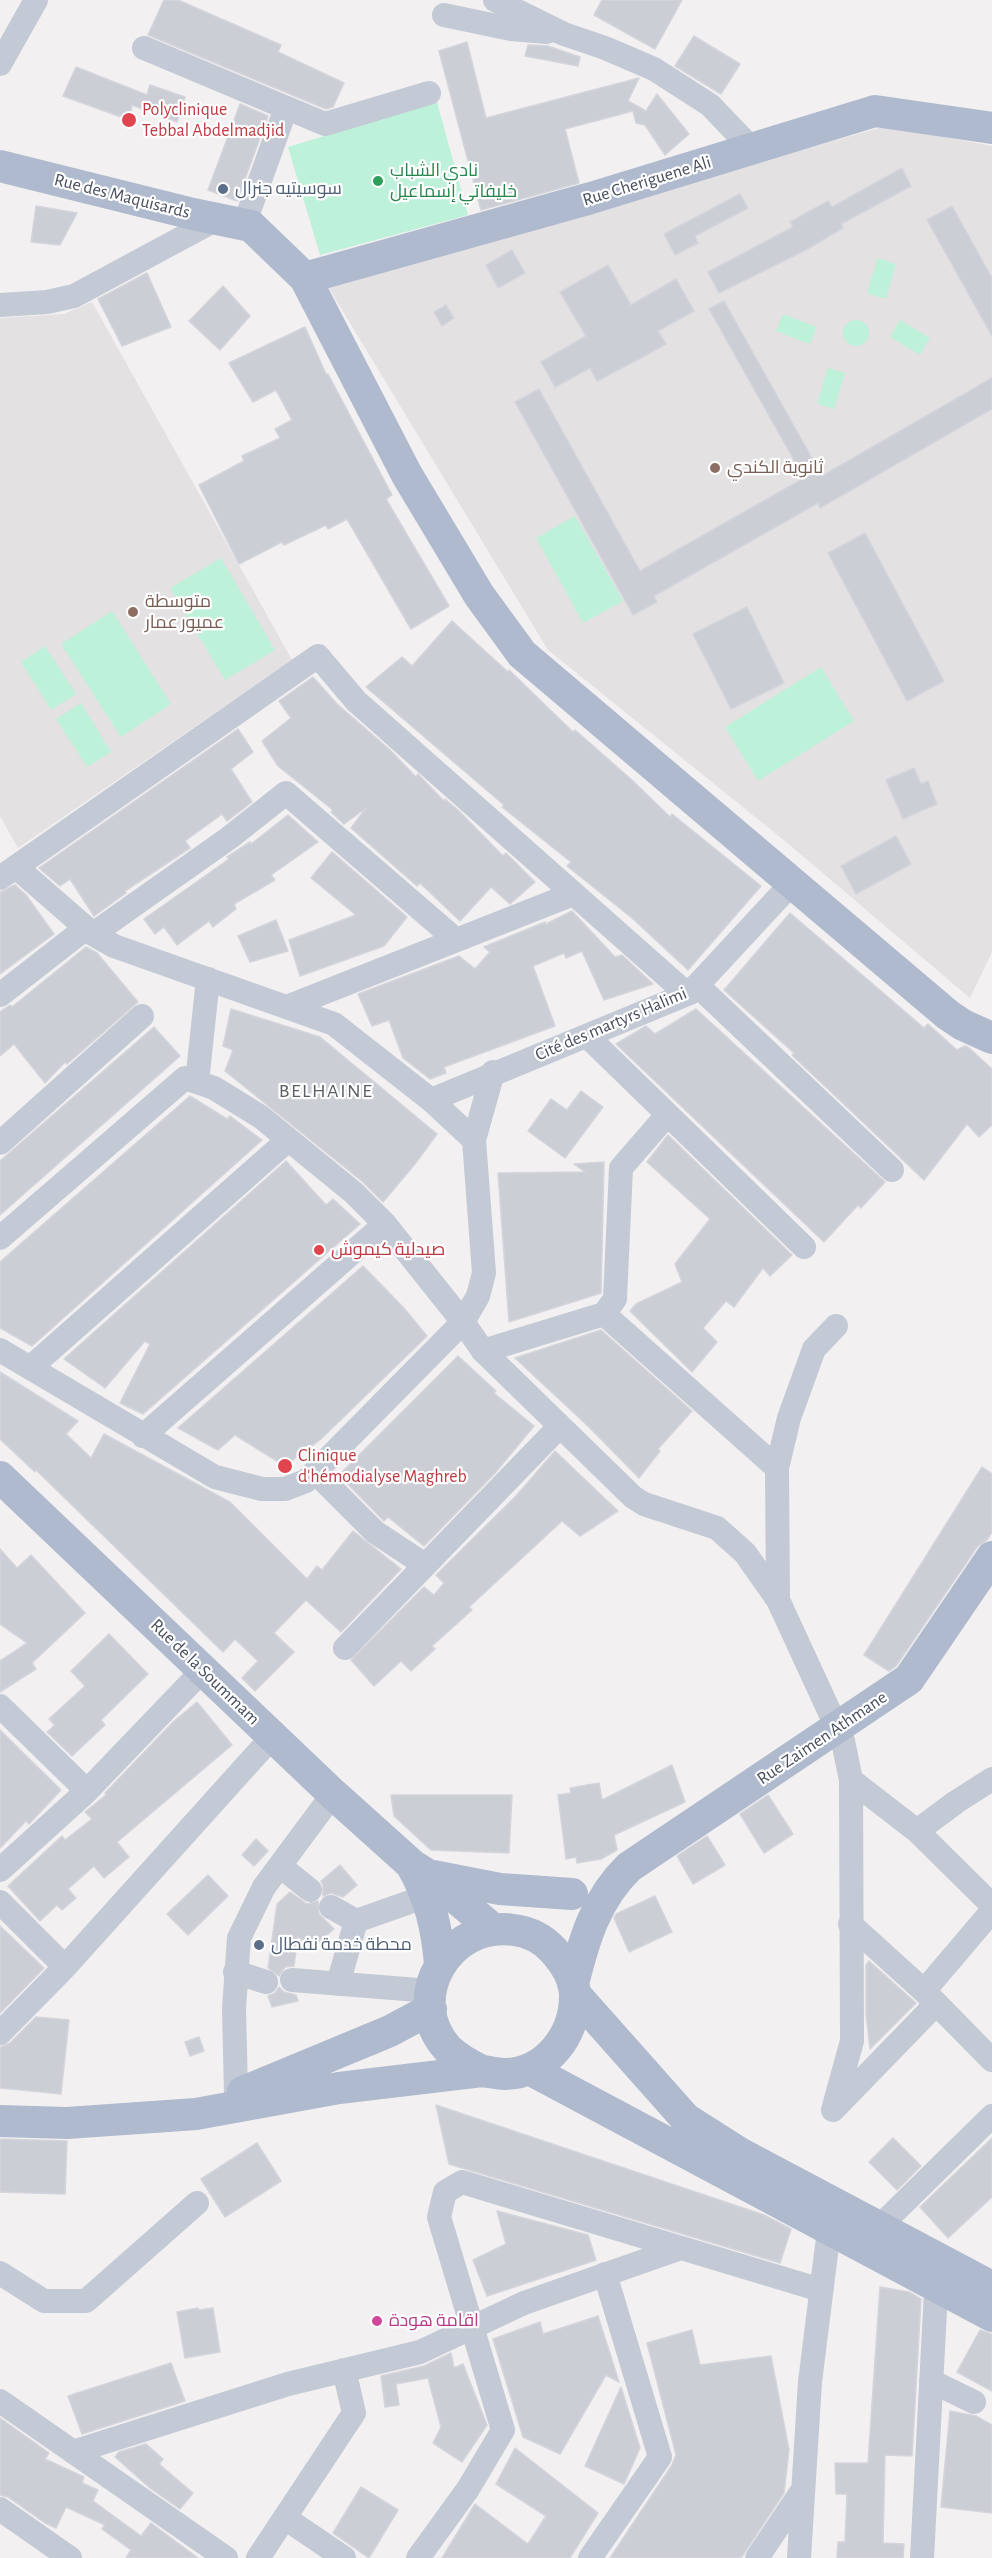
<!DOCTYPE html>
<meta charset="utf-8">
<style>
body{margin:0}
canvas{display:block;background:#f2f0f0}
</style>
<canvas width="992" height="2558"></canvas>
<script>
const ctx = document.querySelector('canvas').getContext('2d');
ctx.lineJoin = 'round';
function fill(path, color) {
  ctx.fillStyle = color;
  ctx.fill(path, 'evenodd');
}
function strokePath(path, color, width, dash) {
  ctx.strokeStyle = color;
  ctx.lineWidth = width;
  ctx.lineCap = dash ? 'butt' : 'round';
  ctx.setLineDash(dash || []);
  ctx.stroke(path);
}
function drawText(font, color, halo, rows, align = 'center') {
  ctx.font = font + ' "Alegreya Sans",Cairo,sans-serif';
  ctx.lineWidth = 4.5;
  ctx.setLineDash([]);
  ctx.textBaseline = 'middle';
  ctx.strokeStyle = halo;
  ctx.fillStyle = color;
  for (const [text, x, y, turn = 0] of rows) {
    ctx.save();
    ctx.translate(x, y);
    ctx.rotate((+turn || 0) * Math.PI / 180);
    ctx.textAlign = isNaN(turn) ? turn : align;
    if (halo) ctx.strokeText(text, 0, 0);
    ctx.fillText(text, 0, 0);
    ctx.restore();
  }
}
fill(new Path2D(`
 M886,126L992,146V952L970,998L785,841L548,650L327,285Z
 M92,302L292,660L18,848L0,816V318L64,314Z`), '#e3e1e2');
fill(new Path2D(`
 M437,102L468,215L320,255L288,147Z
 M878,258L896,264L886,299L867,293Z
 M783,314L817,327L810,344L776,331Z
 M900,320L930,338L920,355L890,337Z
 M843 333a13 13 0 1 1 26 0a13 13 0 1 1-26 0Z
 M828,368L845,373L834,409L817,404Z
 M575,516L623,601L583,623L536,538Z
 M221,558L275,650L225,680L170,588Z
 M112,611L171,704L121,737L61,644Z
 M45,646L76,694L51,710L21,662Z
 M821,667L854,721L758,781L725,727Z
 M81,703L111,752L87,767L56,719Z`), '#bef1da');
const building = new Path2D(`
 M164,0H178L281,45L278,52L344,83L333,107L326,109L148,35Z
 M602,0H682L655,49L594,15Z
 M694,36L740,64L721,94L675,66Z
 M467,42L486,118L639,78L628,101L646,111L657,94L689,134L665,155L645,125L636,123L633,111L565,129L579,183L481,210L439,51Z
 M528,45L548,46L580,57L578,66L525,56Z
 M76,67L147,95L150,85L185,97L177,122L132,105L129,120L63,96Z
 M240,104L268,116L237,201L208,190Z
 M902,168L911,186L841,224L843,228L806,250L719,293L708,272L793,227L790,222L828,201L832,207Z
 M740,194L748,208L695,236L698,243L675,255L664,234Z
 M36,206L77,213L60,245L31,242Z
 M952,206L992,278V336L927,220Z
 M512,250L525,273L498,288L486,265Z
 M608,265L631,305L676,279L694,311L658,331L666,344L641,358L597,381L590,368L555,387L541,362L586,336L560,292Z
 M147,273L171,327L122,346L98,299Z
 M223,286L250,316L220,350L189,321Z
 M724,301L822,476L992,378V409L820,508L818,503L654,596L657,602L633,615L515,402L539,389L640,571L804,478L709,309Z
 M446,305L454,318L442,326L434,312Z
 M305,327L326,374H328L392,495L386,499L449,606L411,629L347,519L328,529L326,525L284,545L282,542L239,564L199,485L244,461L242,456L280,438L275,429L292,420L276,390L253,402L229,363Z
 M865,533L944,681L907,701L828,553Z
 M747,607L784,683L731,709L693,634Z
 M452,621L508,672L509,670L573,732L575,730L633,781L670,817L672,814L761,886L688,970L632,918L567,866L571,862L502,807L504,805L366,687L402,657L412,666Z
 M313,677L337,704L389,749L416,777L418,774L444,801L445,799L459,811L503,856L506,853L535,882L510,904L491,887L460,921L420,883L417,886L351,828L366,808L344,824L331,812L333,810L278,766L262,741L291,718L279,701Z
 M238,729L253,752L231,769L252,802L227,821L222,814L185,841L190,848L125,891L126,893L94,916L70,879L60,886L39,868Z
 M914,768L921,784L928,781L937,804L903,819L886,780Z
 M288,815L318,842L271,875L275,880L234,904L236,909L213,927L209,921L177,945L164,927L155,934L144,919L229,859L227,857L250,842L251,844Z
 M896,836L911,864L856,894L841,866Z
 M332,852L407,917L384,946L300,976L289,940L356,915L311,878Z
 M15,885L26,895L54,934L0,974V892Z
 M572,911L615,957L622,955L653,984L604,1000L582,951L566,958L564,953L533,966L555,1026L444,1067L446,1073L430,1079L403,1058L389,1020L372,1026L358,994L459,956L475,969L490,952L484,947L545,922L546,924Z
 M790,913L924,1028L928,1024L957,1050L965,1046L968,1047L992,1069V1125L979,1137L967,1124L924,1180L792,1055L794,1053L724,990Z
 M276,920L288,951L250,962L238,936Z
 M86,947L97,953L138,1002L67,1064L65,1062L45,1083L14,1044L0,1056V1012L10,1005L12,1007Z
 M231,1009L320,1037L437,1134L415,1164L383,1202L363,1182L225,1071L233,1050L223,1046Z
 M696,1009L885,1182L861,1208L858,1205L824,1242L616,1044L646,1026L655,1034Z
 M154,1027L180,1056L0,1215V1161Z
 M581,1091L603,1107L565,1158L528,1131L551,1099L567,1110Z
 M190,1096L227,1119L230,1116L262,1140L32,1346L0,1328V1262Z
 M668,1135L792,1255L770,1276L763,1268L734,1307L726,1301L703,1328L717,1342L692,1372L630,1311L636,1304L682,1282L675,1264L710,1219L647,1162Z
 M286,1161L326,1205L333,1199L360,1224L143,1414L120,1403L150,1344L145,1341L105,1388L64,1359Z
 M604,1162L601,1293L509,1322L498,1173L585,1172L574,1164Z
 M363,1266L403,1307L427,1336L321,1439L285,1466L235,1435L218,1450L178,1428Z
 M601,1330L692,1411L658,1449L660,1451L639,1478L589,1427L515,1358Z
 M458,1356L496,1391L494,1393L534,1426L495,1473L424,1546L388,1517L384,1521L339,1475Z
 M0,1372L78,1421L66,1434L91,1458L104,1434L230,1502L307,1579L317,1566L322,1570L353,1531L401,1569L341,1632L306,1600L274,1633L294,1652L255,1691L242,1678L258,1661L235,1639L223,1652L36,1470L35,1472L0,1439Z
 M555,1451L618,1511L580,1536L562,1521L469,1607L472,1610L432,1646L435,1649L411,1671L401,1661L374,1686L351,1660L424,1587L434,1595L444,1583L436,1575L516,1496Z
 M982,1467L992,1474V1532L987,1540L977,1547L896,1666L889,1671L864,1655Z
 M0,1549L17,1568L31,1555L85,1613L32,1663L36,1669L0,1692V1661L27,1643L0,1624Z
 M109,1634L148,1674L101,1720L105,1725L72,1756L47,1732L55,1725L49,1719L85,1686L71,1671Z
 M197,1702L232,1745L117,1842L129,1857L104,1878L94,1866L68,1889L76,1898L62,1910L57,1905L40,1921L8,1886L62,1836L65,1840L92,1819L85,1812L106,1795L105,1793L173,1722Z
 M0,1730L61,1790L29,1824L26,1821L0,1848Z
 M672,1765L685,1802L614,1835L617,1850L601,1859L577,1863L576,1857L566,1859L558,1795L571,1793L570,1788L599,1783L602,1800Z
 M391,1795H512L509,1853L431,1850L394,1816Z
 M768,1795L793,1834L764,1853L740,1814Z
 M707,1836L725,1865L693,1884L677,1856Z
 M256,1839L268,1851L254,1866L242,1855Z
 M340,1865L357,1885L343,1897L331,1893L323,1896V1885L321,1881Z
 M208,1875L228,1896L188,1935L167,1914Z
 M290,1892L307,1904L318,1901L319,1914L334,1929L310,1949L298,1936L294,1966L285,1967L279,1976L268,1968L277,1904Z
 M655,1896L672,1932L629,1952L614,1918L616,1914Z
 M0,1926L44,1968L0,2013Z
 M869,1961L916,2003L870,2049L866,2014V1965Z
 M279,1987L284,1992L296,1995L298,2001L272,2007L268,1996L275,1993Z
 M36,2017L69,2020L61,2094L0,2088V2047L10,2043Z
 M199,2037L204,2051L190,2056L185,2042Z
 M436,2105L764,2215L791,2229L780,2263L449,2164Z
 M893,2138L921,2166L897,2190L869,2162Z
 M992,2138V2197L948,2238L920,2207Z
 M0,2139L67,2141L65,2194L0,2192Z
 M257,2143L281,2181L225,2217L201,2179Z
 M497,2211L588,2235L596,2260L487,2296L473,2260L506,2244Z
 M880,2287L909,2292L921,2299L912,2456L885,2455L883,2543L904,2544L903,2558H837L838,2542H845L847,2494H836L835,2463H868Z
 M198,2308L199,2310L213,2308L220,2352L185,2358L177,2312Z
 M598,2316L619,2382L606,2375L560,2454L523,2437L493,2339L540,2322L543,2334Z
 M692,2330L700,2365L771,2356L789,2450L784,2493L741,2558H610L672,2465L676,2455L647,2343Z
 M980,2330L992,2334V2391L957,2372Z
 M451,2353L454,2368L463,2364L487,2425L462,2462L433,2443L441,2427L428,2378L396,2384L399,2405L385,2407L381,2376L424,2366Z
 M171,2363L185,2401L82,2434L68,2396Z
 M621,2387L640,2448L624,2484L585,2466Z
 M950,2411L976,2416L992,2425V2513L941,2507Z
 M0,2418L49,2453L45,2459L84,2477L82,2483L98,2490L93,2501L141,2536L151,2523L198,2558H126L131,2550L102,2529L105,2525L66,2507L56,2528L45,2523L8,2497L0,2495Z
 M146,2444L163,2459L159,2464L193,2493L180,2509L150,2488L115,2457L119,2452Z
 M515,2448L598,2513L570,2558H442L475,2504L528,2544L546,2516L496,2484Z
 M361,2487L398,2510L369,2558L333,2533Z`);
fill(building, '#ccced5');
strokePath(building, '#d4d5dc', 1.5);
strokePath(new Path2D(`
 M495,0L564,34L605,48L654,69L710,105L752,149
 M444,15L511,29L547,32
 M144,48L325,124L429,93
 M0,64L36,0
 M244,225L286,108
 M0,305L47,302L74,296L217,219
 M16,867L93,934L114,946L334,1024L431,1100L474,1140
 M0,878L318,656L356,701L687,994
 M93,934L229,838L286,793L455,939
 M697,985L892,1170
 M0,995L86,928
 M287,1007L573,894
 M587,1036L804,1247
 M197,1082L208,979
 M431,1100L690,993L793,882
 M0,1143L142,1016
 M0,1238L185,1078L214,1088L261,1117L354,1193L385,1224L463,1322L483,1351L633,1497L644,1504L717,1528L745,1553L778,1600L843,1741L851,1780L852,2041L833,2110
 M604,1314L777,1468
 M0,1350L215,1477L262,1489H285L306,1481L463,1322L478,1296L484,1273L474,1140L493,1072
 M483,1351L604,1314L615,1299L621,1168L667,1115
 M31,1367L288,1140
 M143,1436L385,1224
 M316,1473L375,1532L425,1565
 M778,1600L777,1468L789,1418L814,1349L836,1326
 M345,1648L560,1426
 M0,1706L87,1791
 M851,1780L917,1831L992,1905
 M917,1831L956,1802L992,1779
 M280,1866L310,1890
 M0,1870L87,1791L203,1670
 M0,1902L65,1967
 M331,1907L356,1921L427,1896
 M850,1924L924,1991L992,2060
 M235,1972L266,1982
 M292,1980L431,1991
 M338,1984L356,1921
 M924,1991L992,1911
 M0,2033L65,1967L273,1736
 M236,2095L234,2008L239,1938L264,1887L333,1794
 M835,2108L936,2004
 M879,2227L992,2116
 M0,2273L44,2301H86L197,2203
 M931,2381L974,2402
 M0,2401L226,2558
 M73,2452L288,2384L420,2352L524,2303L681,2248
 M0,2509L70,2558
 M285,2518L344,2558
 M258,2558L354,2413L344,2370
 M418,2558L468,2489L503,2430L439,2217L445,2192L462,2182L821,2290
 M590,2558L660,2457L605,2274
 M757,2558L802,2491
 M799,2558L810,2382L829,2230
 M922,2558L937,2272`), '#c3c9d5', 24);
strokePath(new Path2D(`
 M0,166L193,214L251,226L305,278L407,475L479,595L522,654L948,1015L963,1025L992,1038
 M305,278L591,198L875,111L992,128
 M0,1477L333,1794L412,1865L428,1875L493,1929
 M412,1866C430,1898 437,1928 440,1964
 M433,1876L500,1889L572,1894
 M573,1984C584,1939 596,1899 629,1867L909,1679L992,1557
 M575,1994L686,2119L741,2154L992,2287
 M529,2069L992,2316
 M243,2092L390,2031L431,2009
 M0,2121L67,2123L196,2114L339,2088L482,2071C490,2072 498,2074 505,2074C547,2073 576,2034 575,1994C574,1977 564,1962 553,1950C543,1939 529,1932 514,1930C449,1920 402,1999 448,2049C458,2059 470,2065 482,2071`), '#afbacf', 32);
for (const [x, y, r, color] of [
 [129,120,8,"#e0444e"],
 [378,181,6,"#2e9e5b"],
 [223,189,6,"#5c6f8a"],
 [715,468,6,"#8d6e63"],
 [133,612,6,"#8d6e63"],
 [319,1250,6,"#e0444e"],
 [285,1466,8,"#e0444e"],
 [259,1945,6,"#5c6f8a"],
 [377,2321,6,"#d1479c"]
]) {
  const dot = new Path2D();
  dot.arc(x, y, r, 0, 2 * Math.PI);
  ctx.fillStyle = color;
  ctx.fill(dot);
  strokePath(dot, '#fff', 2);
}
drawText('18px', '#be3a42', '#fff', [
 ["Polyclinique",142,110],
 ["Tebbal Abdelmadjid",142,131],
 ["صيدلية كيموش",331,1250],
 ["Clinique",298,1456],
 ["d'hémodialyse Maghreb",298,1477]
], 'left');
drawText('18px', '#27864d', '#fff', [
 ["نادي الشباب",390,171],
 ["خليفاتي إسماعيل",390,192]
], 'left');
drawText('18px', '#474f5e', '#fff', [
 ["Rue Cheriguene Ali",647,181,-17],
 ["Rue des Maquisards",122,196,14],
 ["Cité des martyrs Halimi",611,1024,-23],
 ["Rue de la Soummam",205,1672,44],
 ["Rue Zaimen Athmane",822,1738,-34]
]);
drawText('18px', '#4e5e75', '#fff', [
 ["سوسيتيه جنرال",235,189],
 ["محطة خدمة نفطال",271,1945]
], 'left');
drawText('18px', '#785e54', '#fff', [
 ["ثانوية الكندي",727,468],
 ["متوسطة",145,602],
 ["عميور عمار",145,623]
], 'left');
drawText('18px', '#b23c85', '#fff', [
 ["اقامة هودة",389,2321]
], 'left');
ctx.letterSpacing = '1.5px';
drawText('20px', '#5c5f65', '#fff', [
 ["BELHAINE",326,1091]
]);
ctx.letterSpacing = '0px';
</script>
